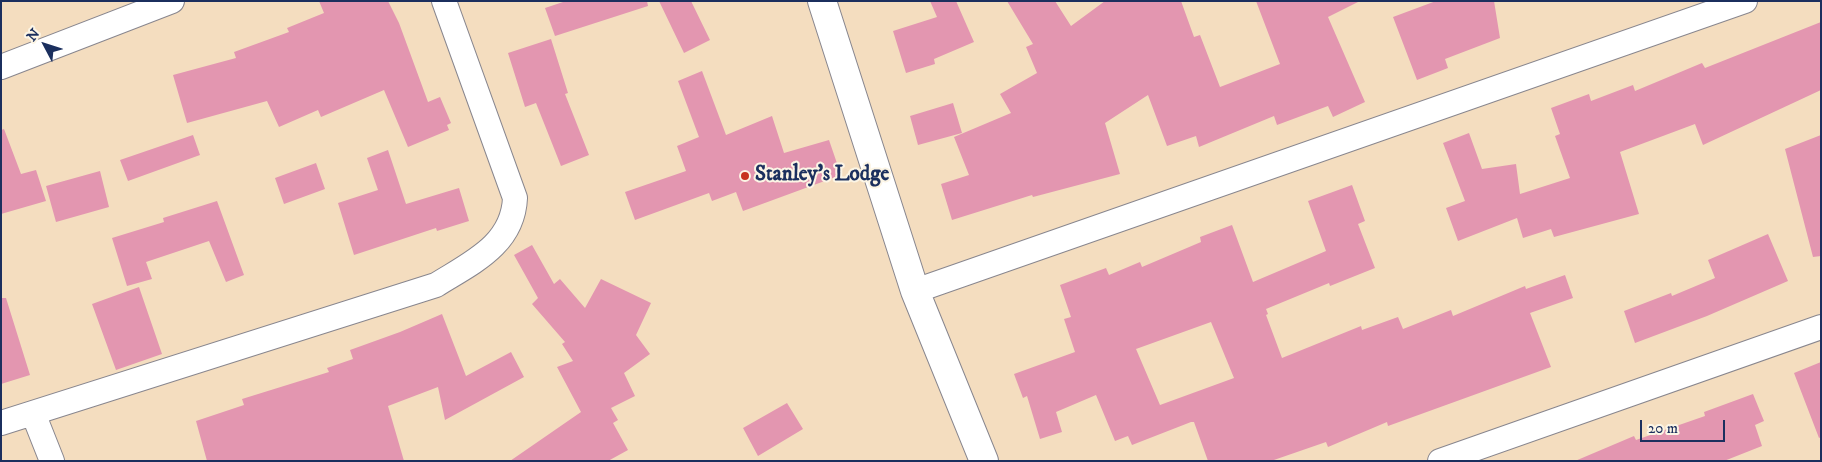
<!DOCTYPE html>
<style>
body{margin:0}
#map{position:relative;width:1822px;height:462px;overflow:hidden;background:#f4ddbf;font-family:"IM FELL DW Pica",serif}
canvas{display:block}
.frame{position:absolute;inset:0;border:2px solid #1b2f5e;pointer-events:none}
.north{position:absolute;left:20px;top:20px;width:50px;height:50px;-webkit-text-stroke:4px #fcf5e5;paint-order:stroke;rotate:310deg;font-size:14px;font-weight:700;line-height:20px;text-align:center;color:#1b2f5e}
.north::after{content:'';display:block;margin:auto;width:18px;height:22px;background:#1b2f5e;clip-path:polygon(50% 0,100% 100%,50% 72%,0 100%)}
.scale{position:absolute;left:1640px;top:420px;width:85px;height:22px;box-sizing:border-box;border:2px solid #1b2f5e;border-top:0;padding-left:6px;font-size:15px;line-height:18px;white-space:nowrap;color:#1b2f5e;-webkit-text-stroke:4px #fcf5e5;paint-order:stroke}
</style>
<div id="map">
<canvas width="1822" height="462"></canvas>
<div class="frame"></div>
<div class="north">N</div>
<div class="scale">20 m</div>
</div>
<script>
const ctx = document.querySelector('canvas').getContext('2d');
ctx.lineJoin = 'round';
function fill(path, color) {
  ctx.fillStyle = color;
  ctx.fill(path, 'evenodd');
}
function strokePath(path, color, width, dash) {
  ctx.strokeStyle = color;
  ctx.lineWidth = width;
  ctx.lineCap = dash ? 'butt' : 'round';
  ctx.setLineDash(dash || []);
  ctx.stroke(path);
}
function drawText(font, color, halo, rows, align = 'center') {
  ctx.font = font + ' "IM FELL DW Pica",serif';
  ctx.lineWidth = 4;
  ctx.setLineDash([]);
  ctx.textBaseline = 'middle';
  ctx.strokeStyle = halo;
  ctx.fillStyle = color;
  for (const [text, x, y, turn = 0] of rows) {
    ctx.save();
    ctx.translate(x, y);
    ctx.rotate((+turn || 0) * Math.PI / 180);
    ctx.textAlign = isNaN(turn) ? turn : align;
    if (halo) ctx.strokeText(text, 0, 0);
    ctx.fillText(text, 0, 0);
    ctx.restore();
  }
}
fill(new Path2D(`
 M319,1H388L399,23L428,102L440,97L451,123L447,125L449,130L408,147L384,90L321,117L318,110L279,127L267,101L187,123L173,75L236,58L234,52L289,32L287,28L324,13Z
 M566,1H647L648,6L555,36L545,8Z
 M659,1H691L710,40L684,53Z
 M930,1H956L974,42L934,59L935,64L906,73L893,31L937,17Z
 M1007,1H1055L1071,26L1105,1H1181L1194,37L1200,35L1220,87L1280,64L1256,1H1360L1328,17L1365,102L1333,117L1328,106L1277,125L1274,116L1199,147L1196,136L1167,146L1148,95L1105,123L1120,174L1033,197L1032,195L952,220L941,184L969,175L954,137L1011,113L1000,94L1037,73L1026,47L1033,44Z
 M1436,1H1494L1500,38L1445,59L1448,68L1417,80L1393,17Z
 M1821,22V90L1703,145L1695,124L1620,152L1639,214L1554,237L1551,229L1523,238L1517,218L1458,241L1446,208L1465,201L1443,143L1469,133L1482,169L1516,164L1520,194L1570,178L1555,136L1560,134L1551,108L1589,94L1591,101L1633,85L1635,91L1702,63L1705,68Z
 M551,39L568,93L565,94L589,155L561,166L536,103L525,107L508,53Z
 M702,71L726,135L772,116L784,153L829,140L841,175L743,211L736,192L712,201L709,193L635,220L625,192L686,171L677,146L699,137L678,81Z
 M953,103L962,133L918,145L910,116Z
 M4,129L21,174L36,170L46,201L1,214V130Z
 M193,135L200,155L128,181L120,160Z
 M1821,135V256L1813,257L1785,149Z
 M388,150L406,204L459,188L469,221L437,231L436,228L354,255L338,203L378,190L367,158Z
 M316,163L325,189L284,204L275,178Z
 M100,171L109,207L56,222L46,186Z
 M1352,185L1365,221L1358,224L1375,268L1330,286L1329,283L1266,309L1268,314L1266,315L1282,358L1361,326L1362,330L1398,317L1403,329L1451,310L1453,316L1525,286L1526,289L1565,275L1573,298L1530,313L1551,367L1388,426L1387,422L1328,447L1326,442L1271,461H1208L1194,422H1191L1132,445L1128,436L1115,441L1096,395L1056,412L1062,432L1040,439L1027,396L1023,398L1014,374L1075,352L1064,319L1071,317L1060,285L1106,268L1109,275L1140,262L1142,267L1201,242L1200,237L1232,225L1253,282L1326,251L1308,201ZM1211,322L1234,378L1160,405L1136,349Z
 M217,201L244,275L226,282L209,241L146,262L152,279L127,286L112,238L164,222L163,218Z
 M1768,234L1788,281L1707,316L1635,343L1624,311L1671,293L1672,296L1715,278L1708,260Z
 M532,245L554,284L560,279L585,308L601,279L651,303L636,335L650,354L624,373L635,396L611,408L618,420L613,423L628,450L608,461H510L581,412L557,367L573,361L562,344L565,342L532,304L538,298L514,255Z
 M139,287L162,354L116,370L92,304Z
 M1,298H6L30,375L1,384Z
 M442,314L466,376L511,352L524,377L445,420L438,387L388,406L404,461H207L196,421L244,405L242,399L329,372L327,368L353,359L350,350L400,332Z
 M1821,362V437L1819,438L1794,373Z
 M1753,394L1764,421L1755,425L1762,446L1724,461H1575L1634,436L1636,440L1705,416L1704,412Z
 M787,403L803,429L758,456L743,428Z`), '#e396b0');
const street = new Path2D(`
 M1,67L172,1
 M915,291L1745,1
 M33,413L52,461
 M1,423L436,285C471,263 513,245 515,198L444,1
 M1440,461L1821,327`);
const secondary = new Path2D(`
 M822,1L915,291L984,461`);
strokePath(street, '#88868e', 26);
strokePath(secondary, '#88868e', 30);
strokePath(street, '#fff', 24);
strokePath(secondary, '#fff', 28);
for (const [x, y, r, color] of [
 [745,176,5,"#c8321e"]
]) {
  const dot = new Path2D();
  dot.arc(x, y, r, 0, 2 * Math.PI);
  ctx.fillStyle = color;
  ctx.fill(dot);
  strokePath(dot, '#fcf5e5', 2);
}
drawText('bold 21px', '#1b2f5e', '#fcf5e5', [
 ["Stanley's Lodge",755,176]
], 'left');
</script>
